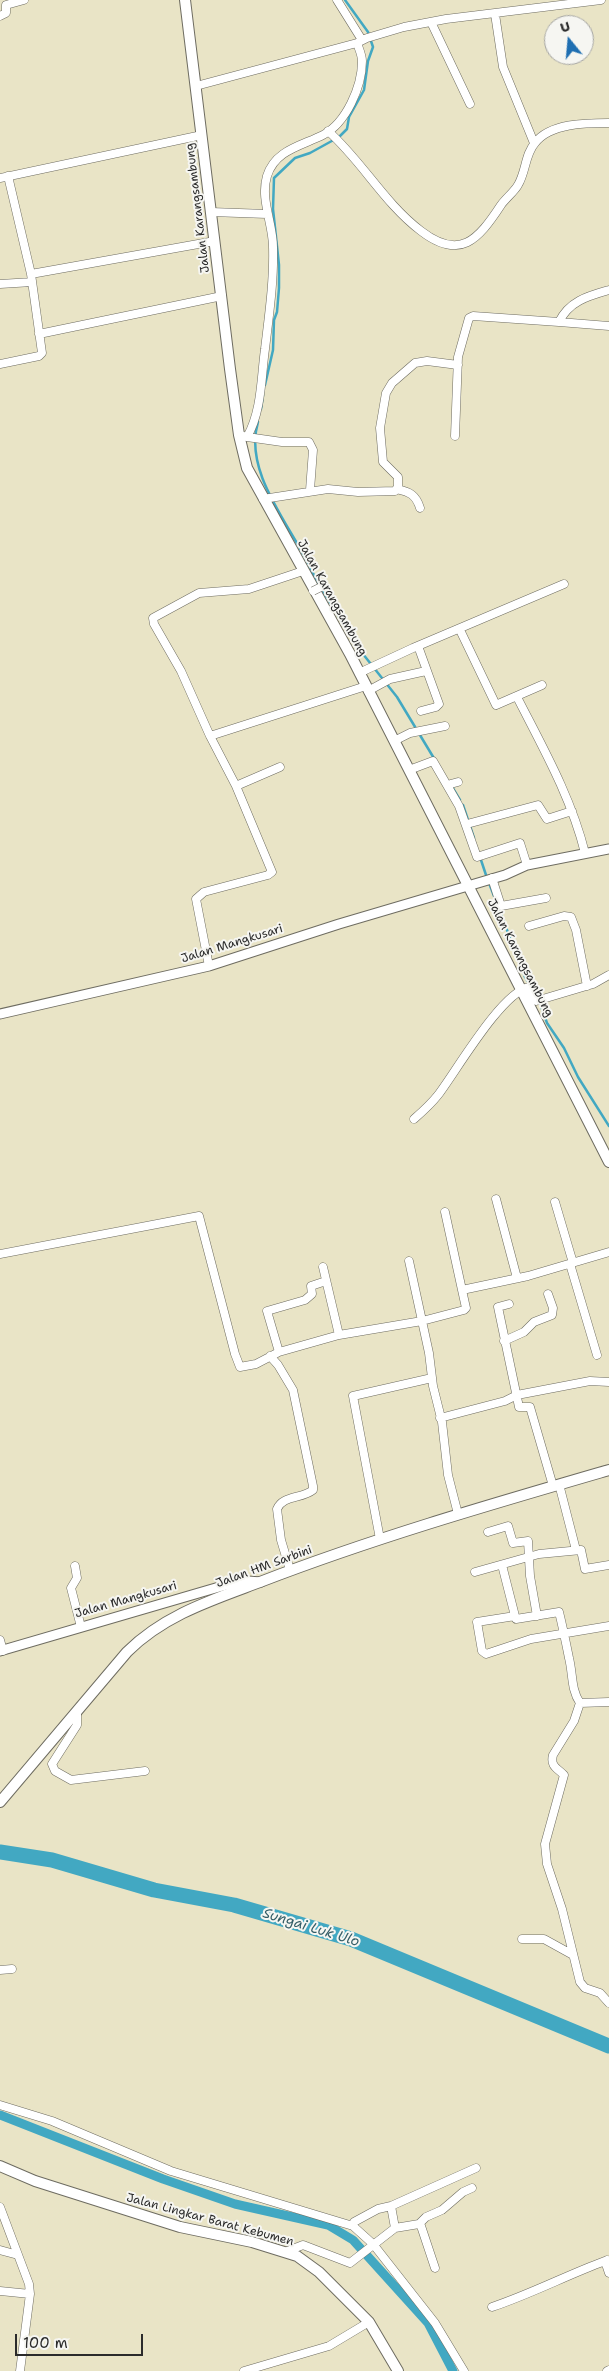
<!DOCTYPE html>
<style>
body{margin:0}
#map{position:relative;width:609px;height:2371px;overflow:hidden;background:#e9e4c6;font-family:"Shantell Sans",sans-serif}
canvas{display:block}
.north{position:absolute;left:544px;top:15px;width:50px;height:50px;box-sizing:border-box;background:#f6f6f2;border:1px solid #a5a5a2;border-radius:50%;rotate:343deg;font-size:14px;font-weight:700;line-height:20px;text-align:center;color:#2b2b2b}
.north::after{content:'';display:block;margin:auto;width:18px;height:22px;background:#1f6fb2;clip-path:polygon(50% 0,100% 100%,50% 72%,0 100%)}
.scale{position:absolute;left:15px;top:2334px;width:128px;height:22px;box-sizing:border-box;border:2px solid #2b2b2b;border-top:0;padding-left:6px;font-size:15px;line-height:18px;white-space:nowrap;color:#2b2b2b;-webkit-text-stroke:4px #f6f6f2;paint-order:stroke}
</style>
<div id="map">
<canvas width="609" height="2371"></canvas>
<div class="north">U</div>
<div class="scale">100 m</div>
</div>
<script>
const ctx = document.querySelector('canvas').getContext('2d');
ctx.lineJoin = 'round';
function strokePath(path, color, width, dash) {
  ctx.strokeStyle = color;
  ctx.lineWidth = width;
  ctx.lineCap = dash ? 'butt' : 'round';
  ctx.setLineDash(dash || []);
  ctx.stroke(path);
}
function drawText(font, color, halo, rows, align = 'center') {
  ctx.font = font + ' "Shantell Sans",sans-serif';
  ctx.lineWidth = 4;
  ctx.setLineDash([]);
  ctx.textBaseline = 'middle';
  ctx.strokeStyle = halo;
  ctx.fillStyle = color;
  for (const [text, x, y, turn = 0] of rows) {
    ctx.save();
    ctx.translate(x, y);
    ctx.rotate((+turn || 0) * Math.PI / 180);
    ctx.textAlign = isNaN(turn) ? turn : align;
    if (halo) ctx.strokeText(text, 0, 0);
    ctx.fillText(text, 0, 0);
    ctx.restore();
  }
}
strokePath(new Path2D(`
 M265,385L273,350L274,320L277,312L279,288V265L273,209L274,178L295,158L310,153L339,137L347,129L349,117L364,90L368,61L373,47L368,32L345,0
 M261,409L263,395
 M258,422C242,476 297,532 316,580L359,649L397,697L435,760
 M451,785L460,800
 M463,805L474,838
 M480,857L487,878
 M489,883L525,977L537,995L547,1023L564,1048L578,1077L609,1126`), '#42a8c2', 2.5);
strokePath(new Path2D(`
 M0,2115L163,2179L235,2204L328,2225L353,2240L428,2323L453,2371`), '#42a8c2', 9);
strokePath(new Path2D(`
 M0,1852L52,1860L154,1890L234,1905L351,1939L609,2046`), '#42a8c2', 15);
const minor = new Path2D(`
 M337,0L362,40
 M495,14L503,67L534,143
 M0,16L6,13V5L24,0
 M431,22L470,104
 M196,86L357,43L367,38L404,27L446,19L601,0
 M328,131C362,161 384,203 421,231C460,261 478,240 501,205C506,198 514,192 518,185C526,172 525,154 535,143C550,123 586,123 609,123
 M0,178L202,135
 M211,212L267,214
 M31,274L215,241
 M0,284L32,282
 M559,322L609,326
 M39,334L222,296
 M0,364L39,356L42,353L31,274L8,176
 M239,435L247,437C262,411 261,377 265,349C269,315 274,281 273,247C273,224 260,199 267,176C275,150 301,146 323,135C346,123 362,87 362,61C362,55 359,49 357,43
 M455,436L458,357L469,318L473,316L559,322C569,301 588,296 609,290
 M247,437L282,442H309L313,450L310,490
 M397,489C410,492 416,495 420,508
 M263,499L328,489L358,492L395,491L398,487V477L383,462L380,428L386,393L392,383L415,363L427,361L458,365
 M460,630L496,705L542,685
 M418,646L439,704L436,707L421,711
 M359,673L413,648L564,584
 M368,691L390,679L426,671
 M517,697C543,748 571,797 585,853
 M210,736L366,686
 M394,741L410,733L445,726
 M409,770L433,761L459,806L477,857L520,843L527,865
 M447,785L458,782
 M236,786L280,767
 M467,824L538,805L547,819L572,811
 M492,878L501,906L546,898
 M529,926L564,916L571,917L576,930L587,986
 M209,966L196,899L204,892L268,875L272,872L236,786L210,736L181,671L154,624L153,618L199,593L249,589L303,571
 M414,1119C422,1112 431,1104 438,1095C457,1070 501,993 529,987L532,999L536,1001L593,984L609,975
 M496,1199L517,1278
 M555,1202L573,1263
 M445,1212L462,1290
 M0,1254L199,1216L235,1354L240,1367L256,1364L279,1352L339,1335
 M409,1261L429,1353L433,1386L442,1422L448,1475L458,1514
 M570,1264L597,1355
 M323,1267L339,1335L422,1321L464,1310L466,1308L462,1290L528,1276L609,1252
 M509,1304L498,1307L519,1407H530L553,1486
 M504,1341L524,1332L534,1322L552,1315L553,1308L548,1294
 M279,1352L267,1311L305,1300L312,1294L311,1286L326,1281
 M270,1356L278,1365L293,1390L313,1486V1490C302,1499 283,1495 277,1509L281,1540L290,1570
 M440,1418L505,1401L517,1395L590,1381L609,1382
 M559,1484L576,1550
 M488,1532L508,1526L513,1543L528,1541L530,1576L537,1616
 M380,1539L353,1396L432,1378
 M502,1565L515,1616
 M75,1566L77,1578L71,1588L81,1627
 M475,1572L539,1554L581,1550L585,1569L609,1565
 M609,1626L531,1639L486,1654L482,1651L477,1622L515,1616L516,1619L559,1612C563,1628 566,1643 569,1658C573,1674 571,1690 580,1703L609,1702
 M0,1640L3,1651
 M580,1703L574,1721L553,1755C550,1766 557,1768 564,1775L545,1844L547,1864L562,1909L580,1982L585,1988L600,1993L609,2003
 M77,1711V1725L52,1764L55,1771L71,1780L145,1771
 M522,1939H544L573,1955
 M0,1970L12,1969
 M0,2105L52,2121L171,2171L353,2226
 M391,2206L378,2209L354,2222L353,2226L373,2244L435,2323L464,2371
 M0,2207L29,2284L30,2294L20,2371
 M420,2223L435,2268
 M395,2228L391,2206L476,2168
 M0,2250L18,2255
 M285,2252L303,2245L350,2263L395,2228L419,2224L426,2217L442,2210L463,2192L472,2188
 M607,2260L605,2261L609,2273
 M0,2291L30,2294
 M492,2307C531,2294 567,2275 605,2261
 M244,2371L329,2346L369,2322
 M607,2371L609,2370`);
const tertiary = new Path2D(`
 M0,1014L209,966L339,924L505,875L527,865L609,849
 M0,1651L226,1585L248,1581L261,1582`);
const secondary = new Path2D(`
 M185,0L230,369L239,435L247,468L350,654L609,1162
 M0,1802L127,1652C164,1615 212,1600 260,1582C374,1538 492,1504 609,1470
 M0,2166L35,2181L180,2227L252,2242L297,2256L319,2272L369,2322L398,2371`);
strokePath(minor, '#6e6c61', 9);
strokePath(tertiary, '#6e6c61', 11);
strokePath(secondary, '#6e6c61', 12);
strokePath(minor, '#fff', 8);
strokePath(tertiary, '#fff', 9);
strokePath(secondary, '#fff', 10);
const minorBridge = new Path2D(`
 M313,591L323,586`);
strokePath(minorBridge, '#6e6c61', 9, []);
strokePath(minorBridge, '#fff', 8);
drawText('12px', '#2b2b2b', '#f6f6f2', [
 ["Jalan Karangsambung",198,208,-97],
 ["Jalan Karangsambung",332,598,61],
 ["Jalan Mangkusari",232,944,-17],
 ["Jalan Karangsambung",520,958,63],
 ["Jalan HM Sarbini",264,1567,-20],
 ["Jalan Mangkusari",126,1600,-16],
 ["Jalan Lingkar Barat Kebumen",210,2220,15]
]);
drawText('italic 14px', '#345d67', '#f6f6f2', [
 ["Sungai Luk Ulo",311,1928,17]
]);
</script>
